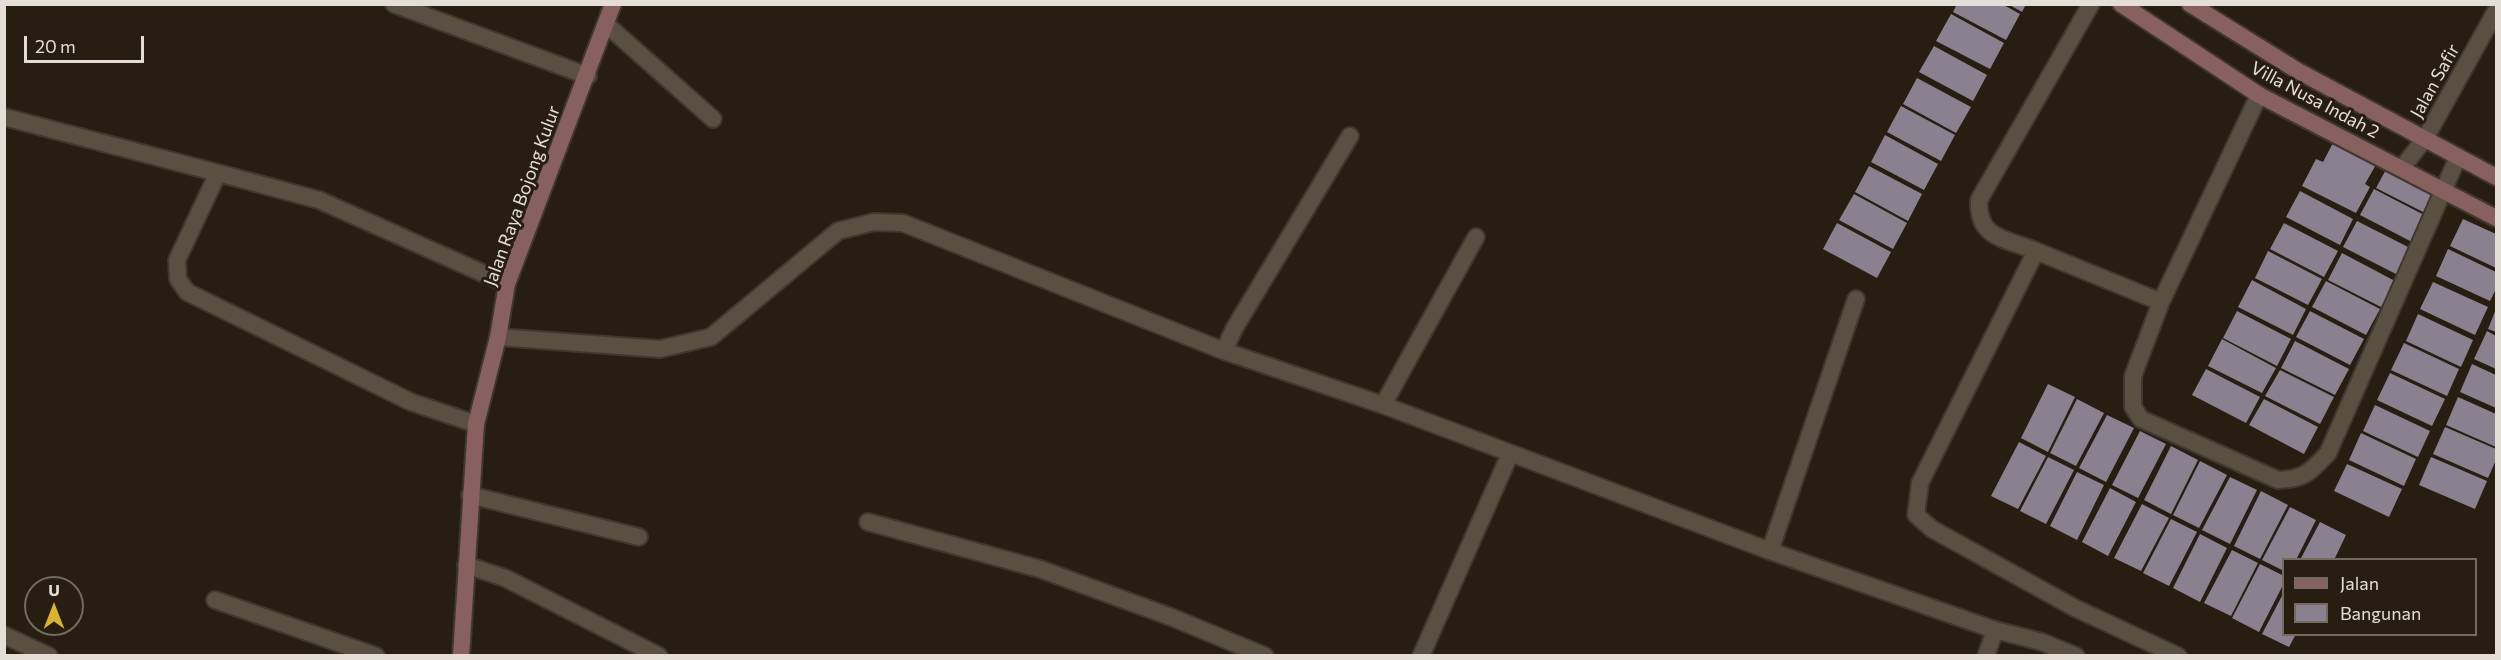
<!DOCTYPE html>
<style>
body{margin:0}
#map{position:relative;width:2501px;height:660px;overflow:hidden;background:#271e11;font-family:Commissioner,sans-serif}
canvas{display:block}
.frame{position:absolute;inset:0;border:6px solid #e5ded6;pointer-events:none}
.legend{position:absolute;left:2282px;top:558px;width:195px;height:78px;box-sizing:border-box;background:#271e11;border:2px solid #736b60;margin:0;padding:8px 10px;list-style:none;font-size:18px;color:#e5ded6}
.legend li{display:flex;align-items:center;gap:12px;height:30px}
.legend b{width:30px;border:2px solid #736b60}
.north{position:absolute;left:24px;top:576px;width:60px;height:60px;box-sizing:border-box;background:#271e11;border:2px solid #736b60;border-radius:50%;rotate:0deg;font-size:16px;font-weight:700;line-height:24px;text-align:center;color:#e5ded6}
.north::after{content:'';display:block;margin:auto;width:21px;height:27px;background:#d9b334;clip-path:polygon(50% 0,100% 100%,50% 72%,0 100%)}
.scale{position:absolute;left:24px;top:36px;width:120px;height:27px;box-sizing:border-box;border:3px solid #e5ded6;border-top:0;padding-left:8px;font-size:18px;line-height:21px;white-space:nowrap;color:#e5ded6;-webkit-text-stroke:4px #271e11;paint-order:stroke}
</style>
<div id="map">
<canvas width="2501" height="660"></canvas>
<div class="frame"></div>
<ul class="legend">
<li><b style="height:8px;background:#88605e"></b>Jalan</li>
<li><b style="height:16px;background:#8b8090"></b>Bangunan</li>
</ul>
<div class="north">U</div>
<div class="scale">20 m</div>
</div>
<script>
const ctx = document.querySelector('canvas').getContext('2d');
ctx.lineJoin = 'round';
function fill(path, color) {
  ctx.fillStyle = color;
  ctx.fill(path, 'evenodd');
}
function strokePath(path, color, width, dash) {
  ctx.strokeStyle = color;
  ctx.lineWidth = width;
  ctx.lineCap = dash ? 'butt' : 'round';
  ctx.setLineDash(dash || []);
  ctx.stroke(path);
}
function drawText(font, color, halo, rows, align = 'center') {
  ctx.font = font + ' Commissioner,sans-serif';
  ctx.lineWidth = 6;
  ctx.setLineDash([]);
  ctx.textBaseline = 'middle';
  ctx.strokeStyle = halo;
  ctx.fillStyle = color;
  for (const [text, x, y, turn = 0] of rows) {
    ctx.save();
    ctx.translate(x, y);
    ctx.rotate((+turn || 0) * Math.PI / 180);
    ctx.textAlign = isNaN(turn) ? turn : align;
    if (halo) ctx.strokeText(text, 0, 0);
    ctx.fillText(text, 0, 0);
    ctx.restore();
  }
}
fill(new Path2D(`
 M1957,4H2002L2020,14L2006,40L1953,12Z
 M2008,4H2026L2022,12Z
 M1951,14L2004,43L1990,69L1936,41Z
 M1934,46L1987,75L1973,101L1919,72Z
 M1917,78L1971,107L1956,133L1903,104Z
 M1901,106L1955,135L1941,161L1887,132Z
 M1885,135L1938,164L1924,190L1871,162Z
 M2334,141L2377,163L2365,184L2370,187L2356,213L2302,186L2316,159L2323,162Z
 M2389,164L2438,189L2425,213L2376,188Z
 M1869,166L1922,194L1908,221L1855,192Z
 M2374,189L2428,217L2414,243L2360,215Z
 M2300,191L2353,219L2340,245L2286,217Z
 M1854,194L1907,223L1893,249L1839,220Z
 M2463,219L2496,234V268L2450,246Z
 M2357,221L2412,249L2398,275L2343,247Z
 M1837,223L1891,252L1877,278L1823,249Z
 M2284,223L2338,251L2324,277L2270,249Z
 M2448,249L2496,272V289L2490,301L2436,276Z
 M2268,251L2322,279L2308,305L2255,278Z
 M2342,253L2395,281L2381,307L2328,280Z
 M2252,280L2306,309L2293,335L2238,307Z
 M2326,281L2380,309L2366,335L2312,307Z
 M2433,282L2488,307L2475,335L2420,309Z
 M2496,309V332L2488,329Z
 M2237,311L2291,339L2277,366L2223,338Z
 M2310,311L2364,339L2350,365L2296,337Z
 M2418,314L2473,340L2461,367L2406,341Z
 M2487,331L2496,336V369L2474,359Z
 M2222,339L2276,368L2262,393L2208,366Z
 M2295,341L2349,369L2335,395L2281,368Z
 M2404,343L2459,369L2447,396L2391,370Z
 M2472,364L2496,375V408L2460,392Z
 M2206,369L2260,397L2246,423L2192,395Z
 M2280,370L2334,397L2320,424L2265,396Z
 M2390,373L2445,399L2432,426L2377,400Z
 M2048,384L2075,397L2048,452L2021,438Z
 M2458,397L2496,414V447L2446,425Z
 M2077,399L2104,413L2076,466L2050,453Z
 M2264,399L2318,427L2304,454L2249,425Z
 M2375,405L2430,431L2418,457L2363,431Z
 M2107,415L2134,428L2106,482L2079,468Z
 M2445,427L2496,449V460L2488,478L2433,454Z
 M2140,431L2166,444L2138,498L2112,485Z
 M2361,433L2416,459L2404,486L2349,460Z
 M2019,442L2046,456L2018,509L1991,496Z
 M2171,446L2198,460L2171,514L2144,500Z
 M2048,457L2074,470L2046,524L2020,511Z
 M2431,457L2487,481L2475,509L2419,485Z
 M2200,461L2227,475L2199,528L2173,515Z
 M2347,464L2402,489L2389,517L2334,491Z
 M2077,472L2104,485L2077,540L2050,526Z
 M2230,477L2257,490L2230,544L2202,530Z
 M2110,488L2136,502L2108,556L2082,542Z
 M2261,491L2288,505L2260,559L2234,546Z
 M2142,504L2169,518L2141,571L2114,558Z
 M2290,507L2316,520L2296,560H2284V571L2262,560Z
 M2171,519L2197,532L2169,586L2143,573Z
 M2320,522L2346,535L2334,560H2300Z
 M2200,534L2227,548L2200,602L2173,588Z
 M2232,550L2258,563L2231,616L2204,603Z
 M2260,564L2284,576V583L2259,632L2232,618Z
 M2284,592V634H2296L2289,647L2262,634Z`), '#8b8090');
const service = new Path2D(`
 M607,25L713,119
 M4,117L218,173L177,260L178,279L187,292L411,402L476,424
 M218,173L319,200L507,284
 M1383,405L1476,237
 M470,495L639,537
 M215,600L376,656`);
const minor = new Path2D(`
 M394,4L588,76
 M2259,95L2161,302L2133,376V407L2141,419L2278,480C2305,479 2310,472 2328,453L2458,157
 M2402,168L2426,137L2496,11
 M2036,251C2005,238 1977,239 1979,200L2091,4
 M2161,302L2036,251L1920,483L1916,515L1932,529L2075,608L2178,656
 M498,337L660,349L711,337L838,231L874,222L903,223L1224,351L1383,405L1770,551L1995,630L2042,642L2076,656
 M1224,351L1234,329L1350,136
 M868,522L1040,569L1171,617L1265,656
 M1770,551L1856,299
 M466,565L505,578L659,656
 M4,635L49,656
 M1421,656L1510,454
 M1986,656L1995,630`);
const secondary = new Path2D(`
 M2121,4L2259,95L2496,218
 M2190,4L2298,71L2496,177
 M461,656L476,424L498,337L507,284L613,4`);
strokePath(service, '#3f3730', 20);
strokePath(minor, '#3f3730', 20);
strokePath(secondary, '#3f3730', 20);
strokePath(service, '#5a5042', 16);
strokePath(minor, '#5a5042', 16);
strokePath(secondary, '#88605e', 16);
drawText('18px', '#e5ded6', '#271e11', [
 ["Jalan Safir",2435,81,-61],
 ["Villa Nusa Indah 2",2315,100,28],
 ["Jalan Raya Bojong Kulur",522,196,-70]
]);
</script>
